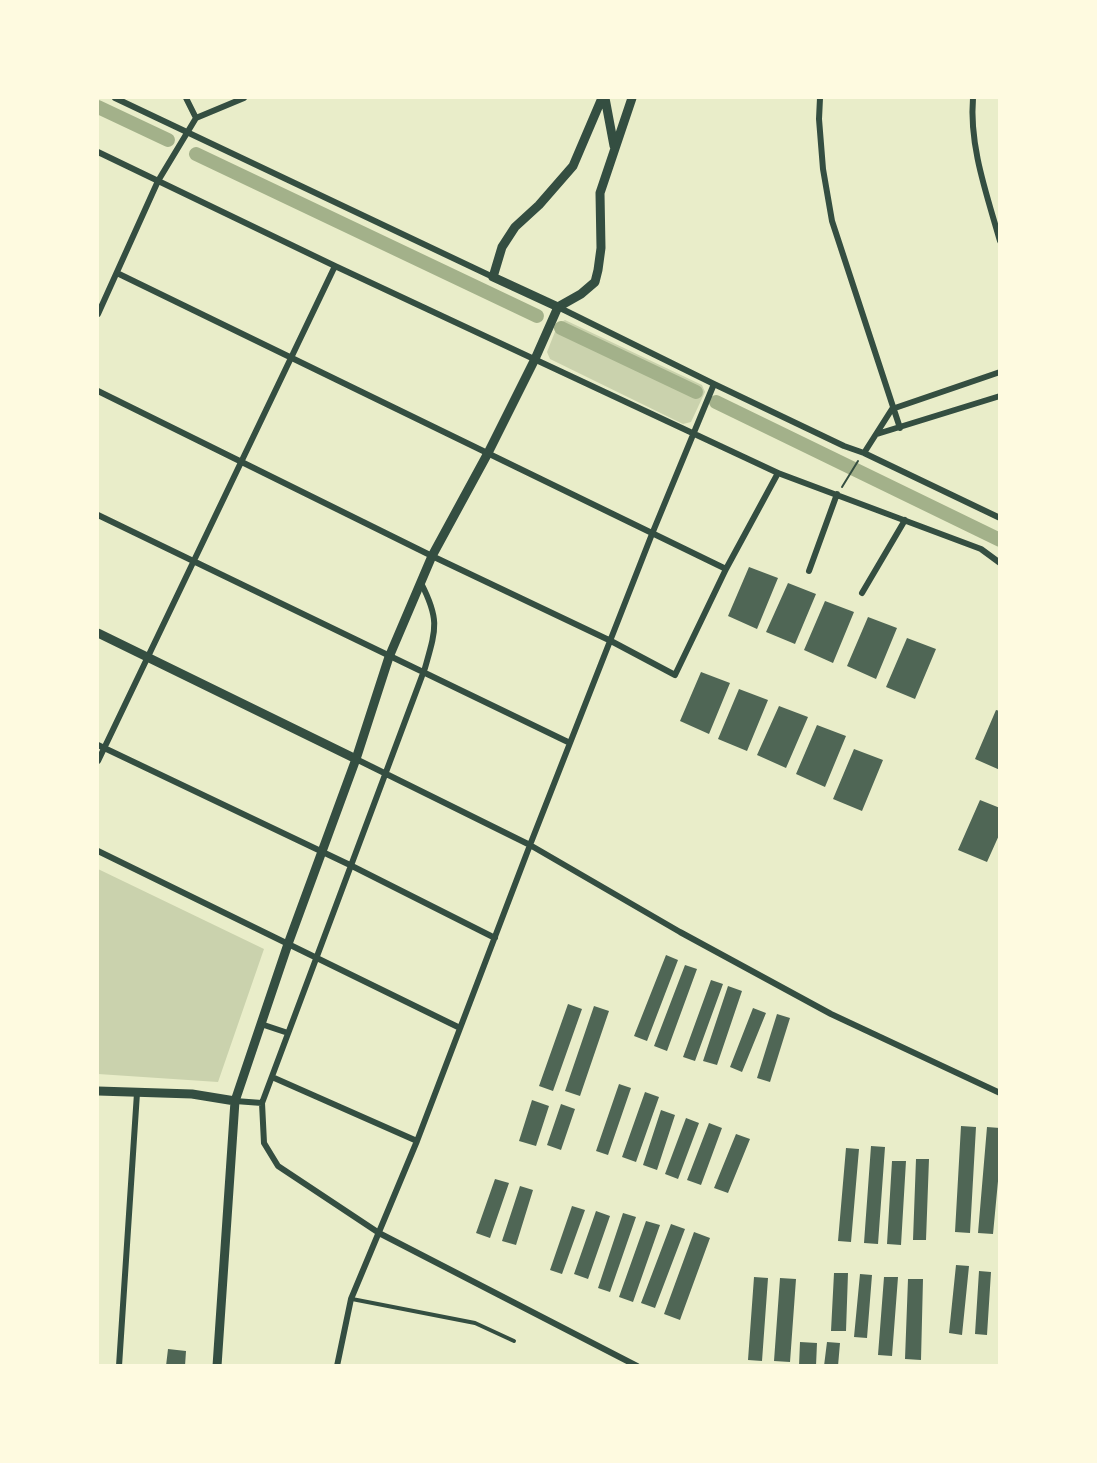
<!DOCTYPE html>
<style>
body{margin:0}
#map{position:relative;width:1097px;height:1463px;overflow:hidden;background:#e9edc9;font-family:Cabin,sans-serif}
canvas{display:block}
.frame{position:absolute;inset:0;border:99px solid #fefae0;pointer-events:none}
</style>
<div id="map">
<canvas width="1097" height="1463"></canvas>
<div class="frame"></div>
</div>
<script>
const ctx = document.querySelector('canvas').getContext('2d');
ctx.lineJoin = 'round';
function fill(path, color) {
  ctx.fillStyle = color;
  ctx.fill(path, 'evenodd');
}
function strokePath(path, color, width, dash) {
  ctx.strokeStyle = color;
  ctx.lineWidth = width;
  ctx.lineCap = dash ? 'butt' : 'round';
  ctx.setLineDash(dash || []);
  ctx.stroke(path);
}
fill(new Path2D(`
 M565,320L702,385L705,392L691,422L683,424L550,359L547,352L558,324Z
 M98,869L264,949L218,1082L98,1074Z`), '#cad2ad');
strokePath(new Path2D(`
 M98,107L168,140
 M196,154L537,316
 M561,328L696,392
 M716,402L1000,540`), '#a3b18a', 14);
fill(new Path2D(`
 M749,567L778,578L757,629L728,616Z
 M788,583L816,594L795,644L766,632Z
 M825,601L854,612L833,663L804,650Z
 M868,617L897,628L876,679L847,666Z
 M907,638L936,649L915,699L886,687Z
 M701,672L730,683L709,734L680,721Z
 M739,689L768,700L747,751L718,739Z
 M779,706L808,717L786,768L757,755Z
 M996,710L1000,711V770L975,759Z
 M817,725L846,736L825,787L796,774Z
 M854,749L883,760L862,811L833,799Z
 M980,800L1000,808V833L987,862L958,850Z
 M666,955L678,960L647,1041L634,1036Z
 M685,965L697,969L667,1051L654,1046Z
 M711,980L723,984L695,1061L683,1057Z
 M728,986L742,991L717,1065L703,1061Z
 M568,1004L582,1009L553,1091L539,1086Z
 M594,1006L609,1011L580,1096L565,1091Z
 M753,1008L766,1013L742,1072L730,1067Z
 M777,1014L790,1018L770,1082L757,1078Z
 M619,1084L631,1088L608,1155L596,1151Z
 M645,1092L659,1097L636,1162L622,1157Z
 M532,1100L549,1106L536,1146L519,1141Z
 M561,1104L575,1109L561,1150L547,1145Z
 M661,1110L675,1115L657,1170L643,1165Z
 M686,1118L699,1123L678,1179L665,1174Z
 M709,1123L722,1128L701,1185L687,1180Z
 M961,1126L976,1127L970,1233L955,1232Z
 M987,1127L1000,1128V1160L993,1234L978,1233Z
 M736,1134L750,1139L728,1193L714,1188Z
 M871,1146L885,1147L878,1244L864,1243Z
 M846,1148L859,1149L851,1242L838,1241Z
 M916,1159H929L926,1240H913Z
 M892,1161H906L901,1245L887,1244Z
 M495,1179L509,1183L490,1238L476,1233Z
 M520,1186L533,1190L516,1245L502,1241Z
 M572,1206L585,1210L562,1274L550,1270Z
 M596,1211L610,1216L588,1279L574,1274Z
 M623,1213L636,1217L610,1292L598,1288Z
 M646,1221L660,1225L633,1302L619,1297Z
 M671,1224L685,1229L655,1308L641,1303Z
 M694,1232L710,1238L680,1320L664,1314Z
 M956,1265L969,1266L962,1335L949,1333Z
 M979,1271L991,1272L987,1335L975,1334Z
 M834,1273H848L846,1331H831Z
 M860,1274L872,1275L867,1338L854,1337Z
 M754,1277L768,1278L762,1361L748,1360Z
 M884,1277H898L892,1356L878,1355Z
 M780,1278L796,1279L790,1362L774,1361Z
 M908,1279H923L921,1360L905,1359Z
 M800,1342L817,1343L816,1366H799Z
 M827,1342L840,1343L838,1366H824Z
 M168,1349L186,1351L185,1366H166Z`), '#4f6655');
strokePath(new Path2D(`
 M842,487L858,461`), '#344e41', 2);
strokePath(new Path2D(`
 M352,1299L475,1323L514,1341`), '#344e41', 4);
strokePath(new Path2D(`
 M115,98L493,277
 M186,98L196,118
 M820,98L819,119L823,169L832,221L900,428
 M973,98C969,146 987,195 1000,241
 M98,152L335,266L778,473L981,549L1000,563
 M117,273L726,569
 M558,307L714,384L844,446L864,453L1000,518
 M98,314L158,181L196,118L244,98
 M98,391L432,556L611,641L675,675L726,569L778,473
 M877,434L1000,396
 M864,453L892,409L1000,372
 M98,515L570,743
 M809,571L837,494
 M421,583C440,620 436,629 425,668L262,1103L264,1143L278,1166L379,1233L637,1366
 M862,593L905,520
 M98,745L350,865L495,938
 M356,759L530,845L680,932L831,1014L1000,1093
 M98,761L335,266
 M98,851L460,1028
 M261,1024L288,1033
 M272,1077L417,1141
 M235,1101L262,1103
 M119,1366L137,1093
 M337,1366L351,1299L417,1141L530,845L652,534L714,384`), '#344e41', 6);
strokePath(new Path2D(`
 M605,98L614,146
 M558,307L493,277L502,247L515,227L539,205L573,166L602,98
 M98,633L356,759
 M98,1091L192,1094L235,1101
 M217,1366L235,1101L288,944L356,759L389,657L432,556L488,453L535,359L558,307L581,294L595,282L598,270L601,248L600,193L632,98`), '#344e41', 9);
</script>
